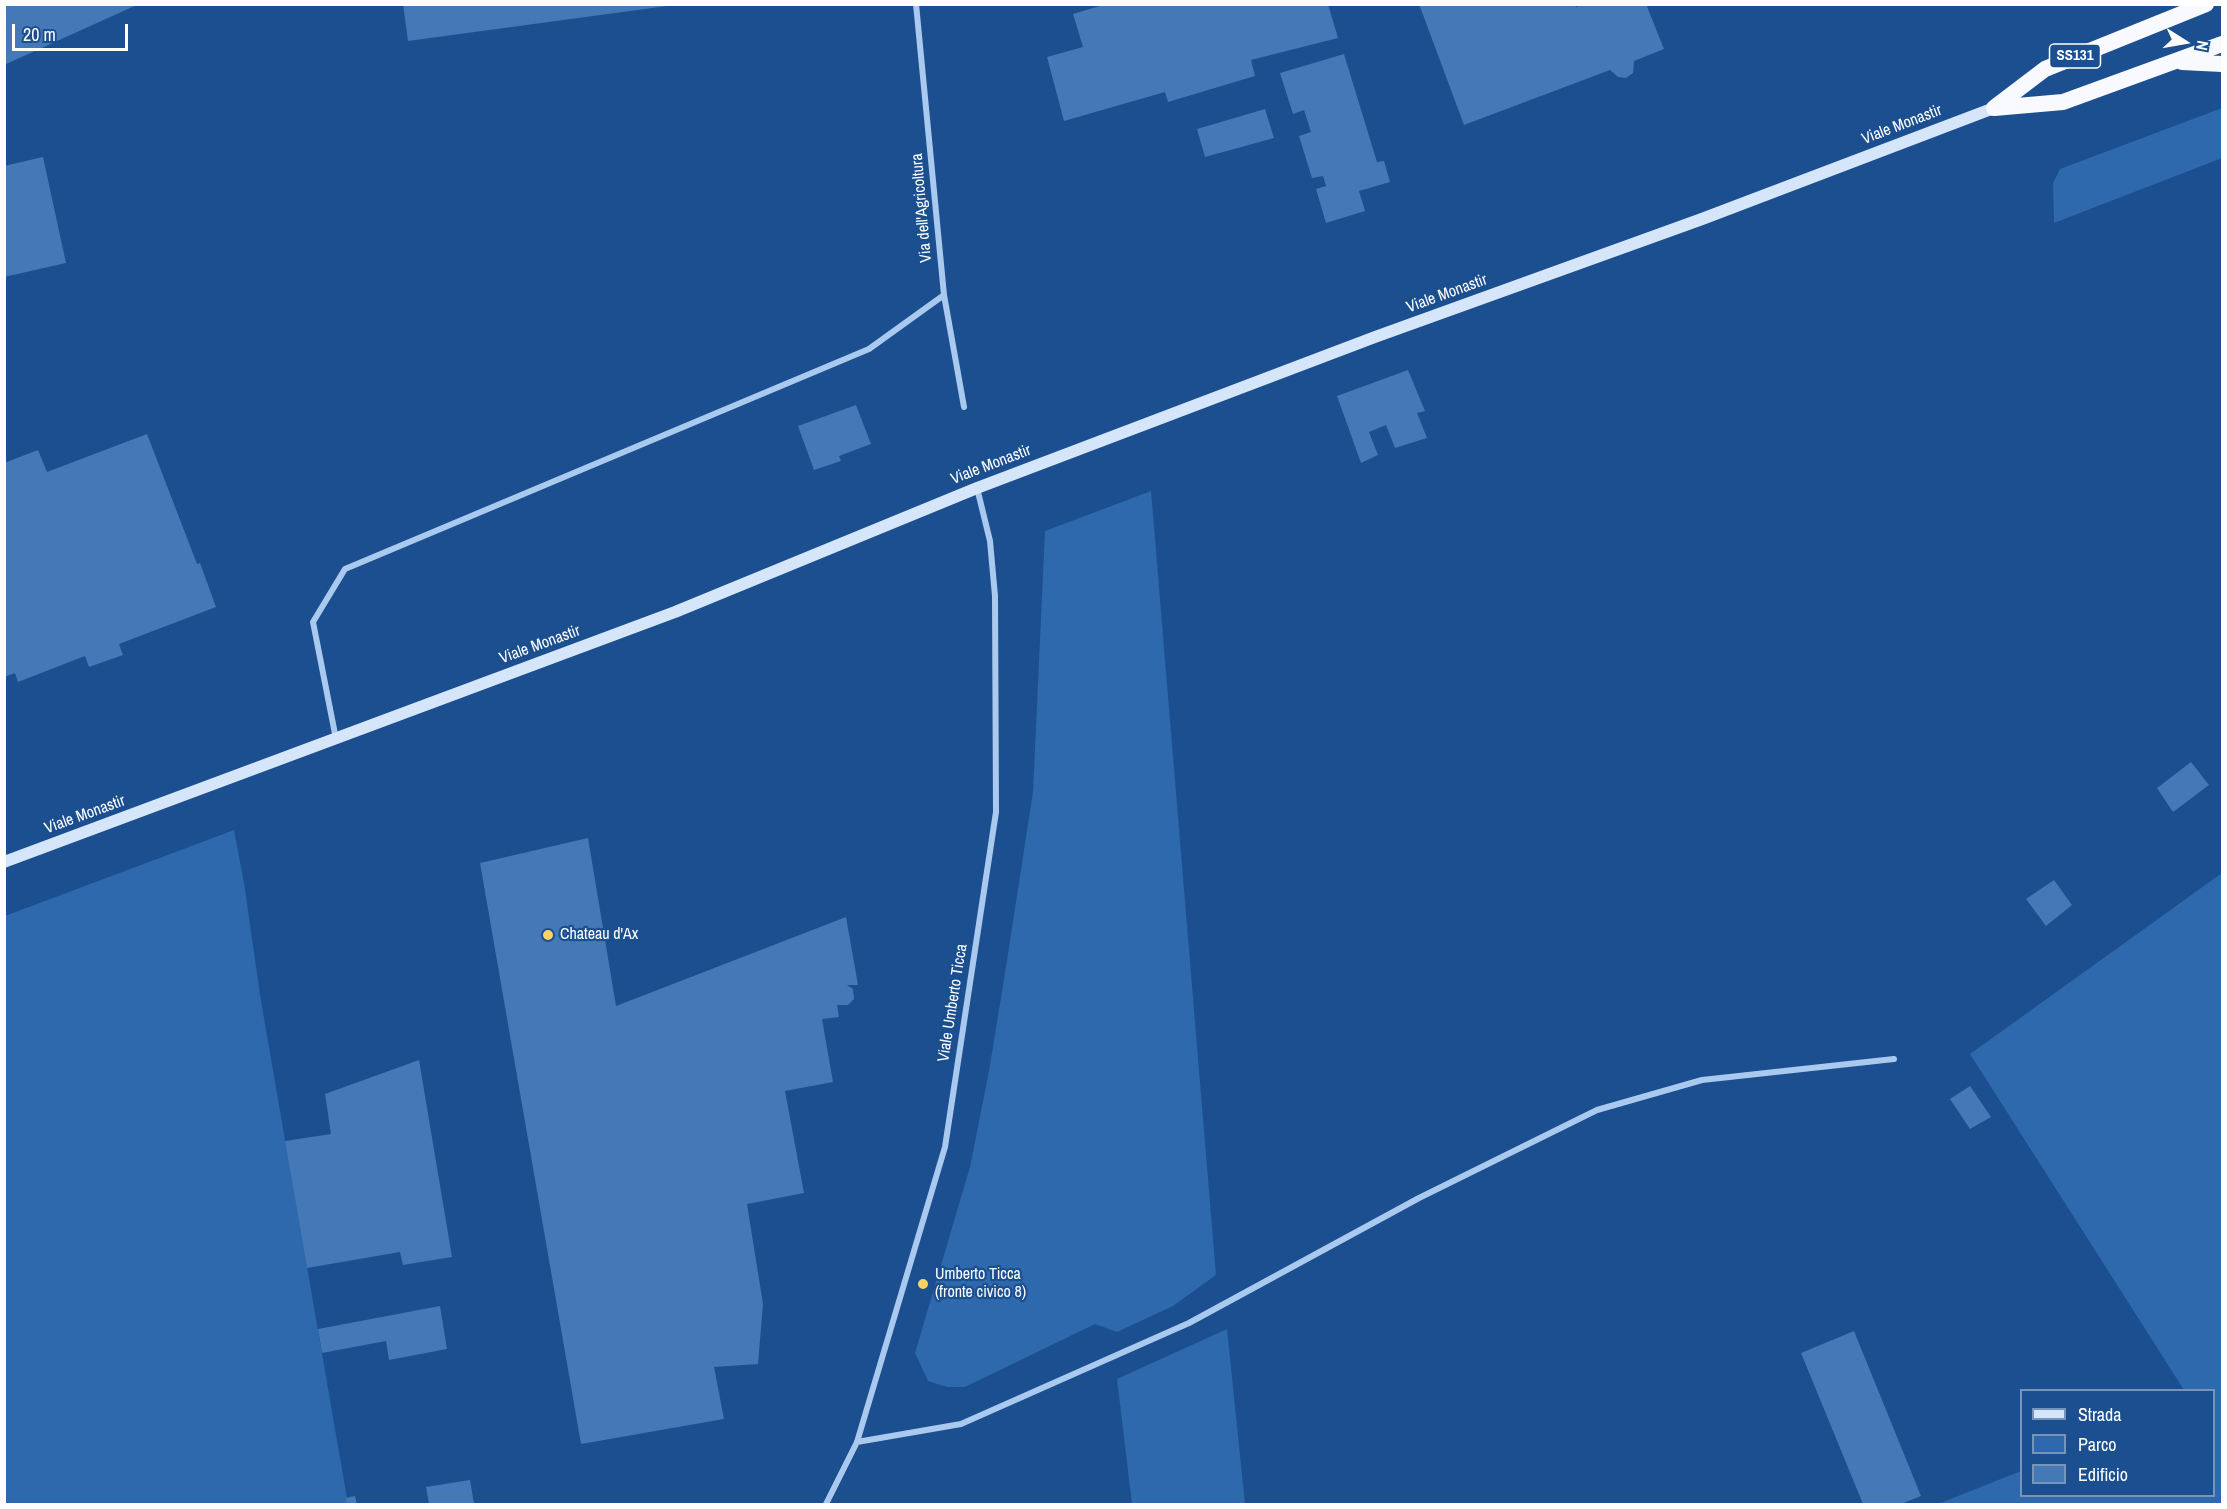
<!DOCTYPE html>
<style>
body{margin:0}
#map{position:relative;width:2227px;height:1509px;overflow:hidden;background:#1b4f8f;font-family:"Archivo Narrow",sans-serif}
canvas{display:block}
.frame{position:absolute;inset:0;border:6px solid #fff;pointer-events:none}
.legend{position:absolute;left:2020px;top:1389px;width:195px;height:108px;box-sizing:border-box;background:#1b4f8f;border:2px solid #7695bc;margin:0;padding:8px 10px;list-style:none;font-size:18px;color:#fff}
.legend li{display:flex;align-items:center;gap:12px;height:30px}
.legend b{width:30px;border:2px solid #7695bc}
.north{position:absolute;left:2155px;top:12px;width:60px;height:60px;-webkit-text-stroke:4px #1b4f8f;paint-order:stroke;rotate:101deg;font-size:16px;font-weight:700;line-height:24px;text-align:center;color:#fff}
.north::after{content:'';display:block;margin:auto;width:21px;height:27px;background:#fff;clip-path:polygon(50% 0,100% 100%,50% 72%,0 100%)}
.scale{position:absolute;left:12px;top:24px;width:116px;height:27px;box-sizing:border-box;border:3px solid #fff;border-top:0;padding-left:8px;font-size:18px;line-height:21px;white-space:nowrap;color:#fff;-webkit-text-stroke:4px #1b4f8f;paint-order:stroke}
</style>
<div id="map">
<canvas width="2227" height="1509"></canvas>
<div class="frame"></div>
<ul class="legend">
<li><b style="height:8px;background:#d6e6fa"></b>Strada</li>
<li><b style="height:16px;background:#2e69ad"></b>Parco</li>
<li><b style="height:16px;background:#4478b7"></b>Edificio</li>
</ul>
<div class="north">N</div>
<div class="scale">20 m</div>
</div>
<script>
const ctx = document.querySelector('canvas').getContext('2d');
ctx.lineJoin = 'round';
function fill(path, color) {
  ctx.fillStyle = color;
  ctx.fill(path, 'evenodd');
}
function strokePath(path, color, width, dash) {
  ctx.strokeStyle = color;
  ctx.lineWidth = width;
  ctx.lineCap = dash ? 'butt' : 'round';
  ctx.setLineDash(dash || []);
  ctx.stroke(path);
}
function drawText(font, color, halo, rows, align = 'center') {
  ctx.font = font + ' "Archivo Narrow",sans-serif';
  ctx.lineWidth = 4.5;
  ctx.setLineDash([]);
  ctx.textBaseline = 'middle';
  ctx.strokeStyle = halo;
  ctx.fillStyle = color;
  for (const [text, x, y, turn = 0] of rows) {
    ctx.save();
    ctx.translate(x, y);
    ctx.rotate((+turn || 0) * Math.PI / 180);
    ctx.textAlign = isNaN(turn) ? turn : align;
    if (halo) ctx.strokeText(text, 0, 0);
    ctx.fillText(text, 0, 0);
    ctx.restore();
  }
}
fill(new Path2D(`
 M2222,108V158L2054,223L2053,183L2060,169Z
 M1151,491L1216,1275L1173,1306L1117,1332L1095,1324L965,1387H947L928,1381L915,1353L970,1167L989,1071L1005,973L1033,792L1045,531Z
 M234,830L244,883L261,1001L348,1504H5V916Z
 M2222,873V1504H1938L2021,1471L2022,1496H2214V1390H2184L1970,1054Z
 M1227,1329L1245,1504H1132L1117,1379Z`), '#2e69ad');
fill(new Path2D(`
 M4,4H139L4,65Z
 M403,4H667V6L408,41Z
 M1106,4H1328L1338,38L1251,60L1255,76L1168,102L1165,92L1064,121L1047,57L1083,47L1073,14Z
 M1419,4H1575L1576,7L1583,4H1646L1664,49L1634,61L1633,73L1626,78L1618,77L1610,70L1464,125Z
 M1344,54L1377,162L1384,161L1390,182L1359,191L1365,211L1326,223L1316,189L1326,186L1323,176L1312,178L1299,136L1311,132L1304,110L1293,114L1280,73Z
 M1265,109L1274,138L1205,157L1197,129Z
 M43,157L66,263L4,277V166Z
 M1408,370L1425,411L1417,413L1427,438L1395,448L1386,425L1369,432L1378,455L1361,463L1337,396Z
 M856,405L871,444L839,456L841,461L814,470L798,426Z
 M147,434L197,564L200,563L216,607L119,644L123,655L89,667L85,656L18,682L15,673L4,677V463L38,450L47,472Z
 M2191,762L2209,785L2173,812L2157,788Z
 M588,838L616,1006L846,917L858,985H847L853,989L854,999L848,1005H837L839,1017L822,1019L833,1082L785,1091L804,1193L747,1204L763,1304L758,1364L714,1367L724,1419L581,1444L480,863Z
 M2054,880L2072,905L2046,926L2026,899Z
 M419,1060L452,1257L403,1265L400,1252L307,1268L285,1141L331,1134L325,1094Z
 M1970,1086L1991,1117L1970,1129L1950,1099Z
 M440,1306L447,1349L389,1360L386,1341L322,1353L318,1329Z
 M1854,1331L1921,1496L1901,1504H1863L1801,1353Z
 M470,1480L474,1504H429L426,1487Z
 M355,1496L357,1504H347L346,1498Z`), '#4478b7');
strokePath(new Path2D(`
 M916,4L944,295L964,407
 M336,739L313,622L345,569L869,349L944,295
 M857,1442L961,1424L1189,1323L1419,1198L1597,1110L1702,1080L1894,1059
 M826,1504L857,1442L945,1147L996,812L995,596L990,541L977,488`), '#a9c9ee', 6);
strokePath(new Path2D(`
 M4,862L675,612L977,488L1375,337L1702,219L1994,108`), '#d6e6fa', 12);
strokePath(new Path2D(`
 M2182,62L2222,64
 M1995,107L2045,69L2206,4
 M1994,108L2063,102L2222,44`), '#f8faff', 16);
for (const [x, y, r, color] of [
 [548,935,6,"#ffd166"],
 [923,1284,6,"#ffd166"]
]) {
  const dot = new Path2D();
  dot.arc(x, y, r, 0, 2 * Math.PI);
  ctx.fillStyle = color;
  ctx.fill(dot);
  strokePath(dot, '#1b4f8f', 2);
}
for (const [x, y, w] of [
 [2075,56,51]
]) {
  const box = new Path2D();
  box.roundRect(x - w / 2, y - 12, w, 24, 4.5);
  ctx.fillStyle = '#1b4f8f';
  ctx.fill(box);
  strokePath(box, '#fff', 1.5);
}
drawText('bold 15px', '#fff', null, [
 ["SS131",2075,56]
]);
drawText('16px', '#fff', '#1b4f8f', [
 ["Viale Monastir",1902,125,-21],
 ["Via dell'Agricoltura",922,208,-95],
 ["Viale Monastir",1447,294,-20],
 ["Viale Monastir",991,465,-21],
 ["Viale Monastir",540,645,-20],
 ["Viale Monastir",85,815,-20],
 ["Viale Umberto Ticca",953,1003,-81]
]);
drawText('16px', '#fff', '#1b4f8f', [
 ["Chateau d'Ax",560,935],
 ["Umberto Ticca",935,1275],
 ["(fronte civico 8)",935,1293]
], 'left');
</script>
